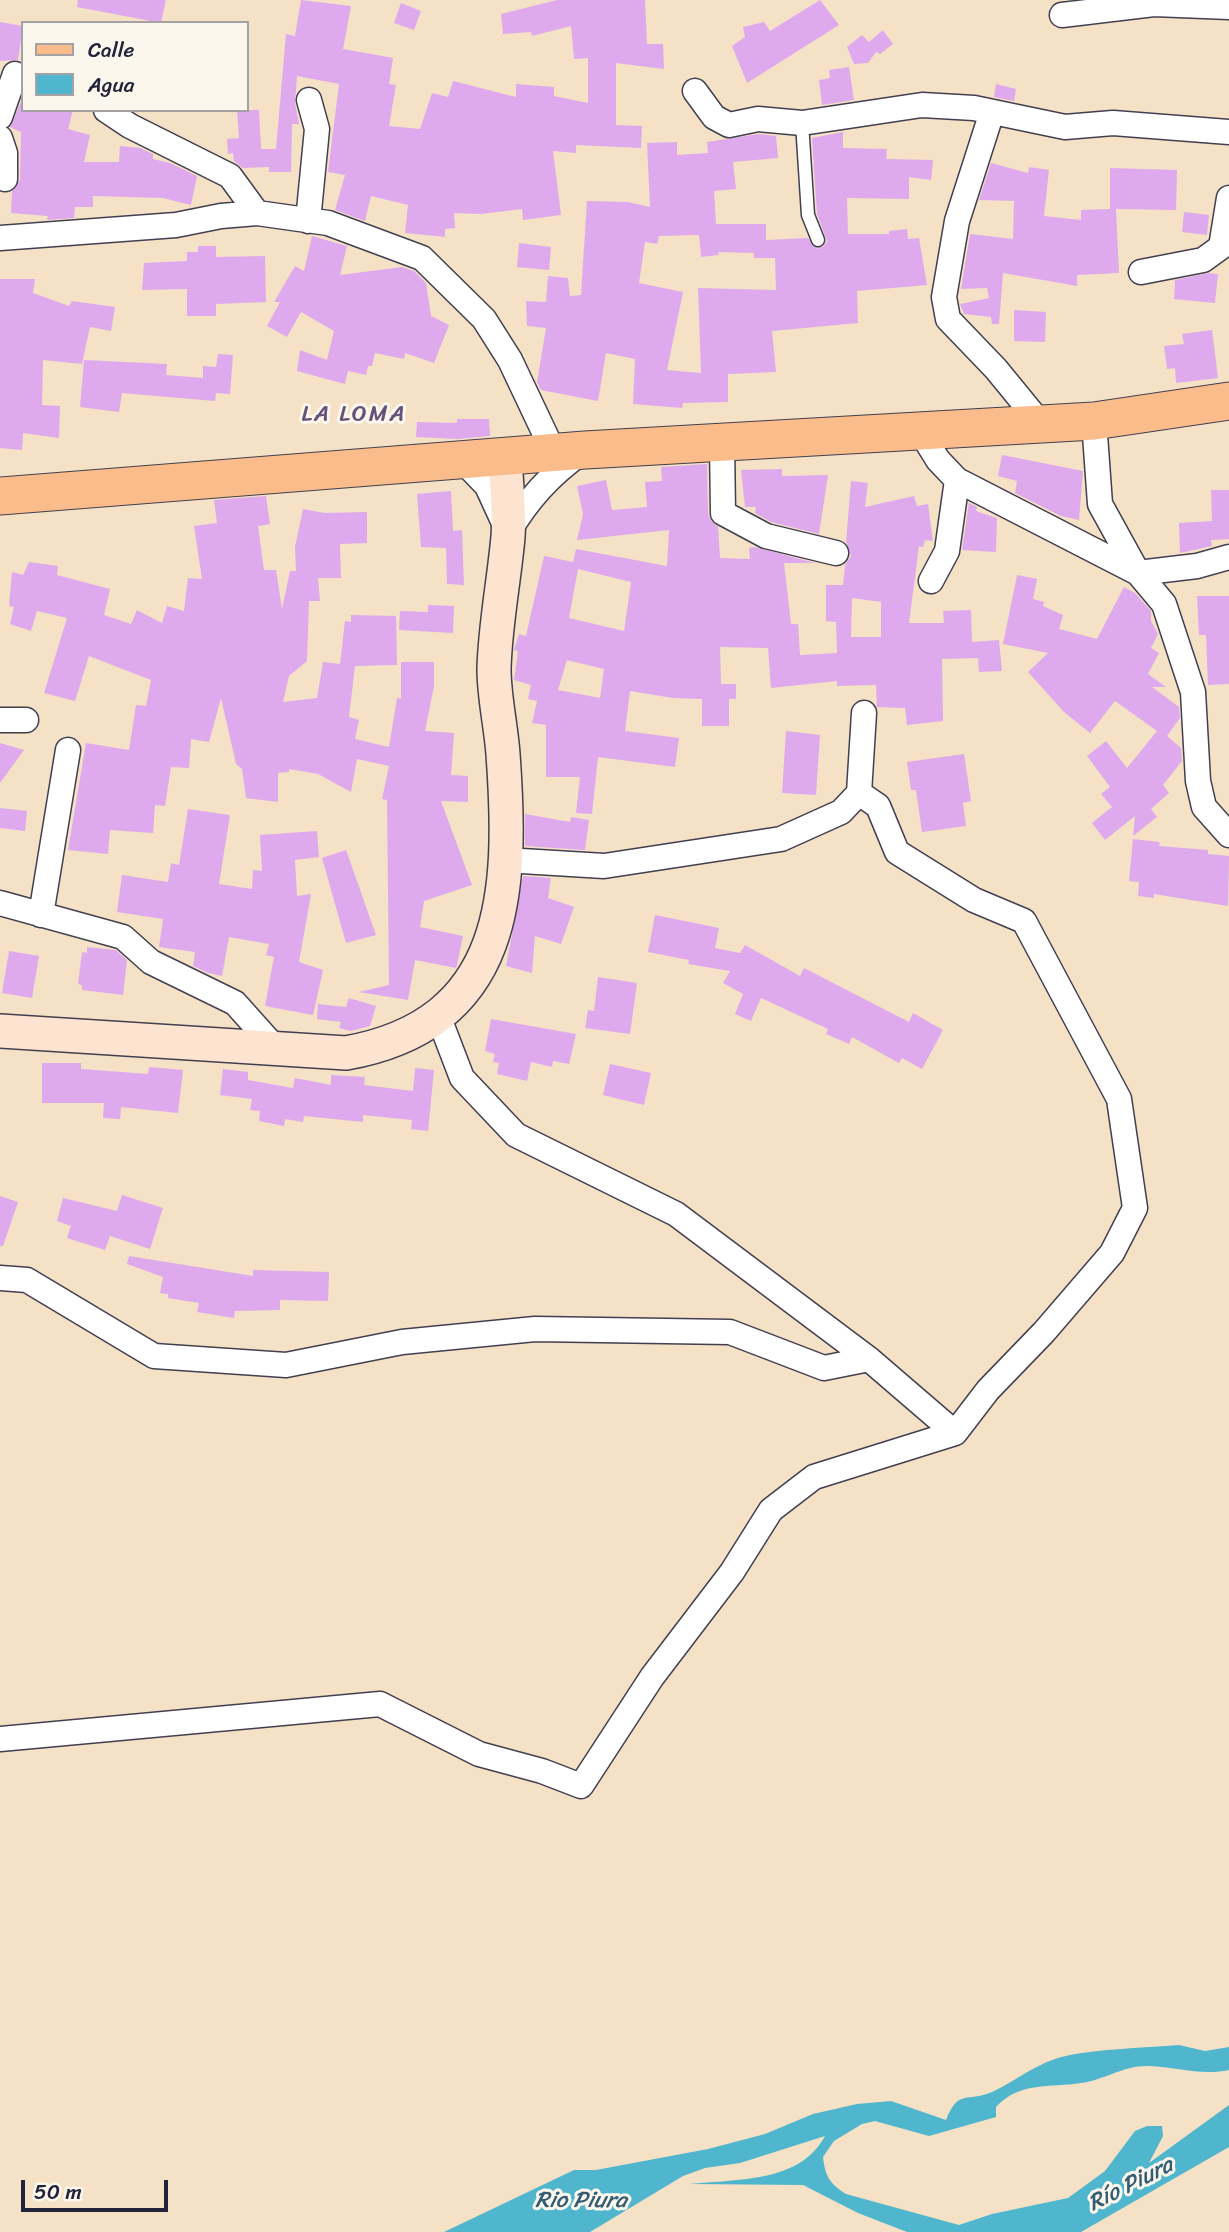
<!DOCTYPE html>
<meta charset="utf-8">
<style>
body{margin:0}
#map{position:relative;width:1229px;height:2232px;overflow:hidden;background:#f4e1c6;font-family:Sriracha,sans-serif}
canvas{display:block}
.legend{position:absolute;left:21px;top:21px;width:228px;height:91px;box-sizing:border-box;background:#fbf7ec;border:2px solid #a4a2a5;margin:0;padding:9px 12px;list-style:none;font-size:21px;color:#22223b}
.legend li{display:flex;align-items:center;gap:14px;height:35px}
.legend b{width:35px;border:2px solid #a4a2a5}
.scale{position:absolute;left:21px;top:2180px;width:147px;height:32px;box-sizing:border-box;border:4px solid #22223b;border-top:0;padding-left:9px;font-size:21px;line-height:24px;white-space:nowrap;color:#22223b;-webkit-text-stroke:5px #fbf7ec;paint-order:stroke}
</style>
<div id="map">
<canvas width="1229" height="2232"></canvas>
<ul class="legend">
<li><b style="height:9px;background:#f9bc8a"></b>Calle</li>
<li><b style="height:19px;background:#4fb6cd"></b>Agua</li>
</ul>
<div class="scale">50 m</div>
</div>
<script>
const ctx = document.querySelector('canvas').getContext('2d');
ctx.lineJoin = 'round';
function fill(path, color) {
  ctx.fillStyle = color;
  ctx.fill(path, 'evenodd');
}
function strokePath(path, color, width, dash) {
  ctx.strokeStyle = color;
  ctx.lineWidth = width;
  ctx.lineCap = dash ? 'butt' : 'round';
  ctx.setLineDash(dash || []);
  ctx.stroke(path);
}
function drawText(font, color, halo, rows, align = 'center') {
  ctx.font = font + ' Sriracha,sans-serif';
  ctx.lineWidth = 6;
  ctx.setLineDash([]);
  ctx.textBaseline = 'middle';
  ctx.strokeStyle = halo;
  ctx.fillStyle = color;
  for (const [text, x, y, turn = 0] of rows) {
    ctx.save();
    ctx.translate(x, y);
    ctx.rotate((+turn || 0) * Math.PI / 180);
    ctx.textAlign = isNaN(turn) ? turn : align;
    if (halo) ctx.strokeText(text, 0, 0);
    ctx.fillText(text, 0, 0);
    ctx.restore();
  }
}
fill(new Path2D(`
 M1179,2045L1205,2051L1229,2047V2070C1202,2076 1176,2067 1149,2066C1124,2065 1104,2080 1081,2083C1050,2088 1020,2081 996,2107V2117L929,2136L875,2121L862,2124L834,2141L823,2157C825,2176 830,2184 846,2194L959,2225L992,2214L1068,2198L1105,2171L1135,2131L1147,2126H1162L1163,2136L1149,2163L1229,2105V2147L1081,2232H907L858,2213L803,2185L690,2184C737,2179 800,2183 825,2136L740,2163L705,2168L683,2176L590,2232H444L574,2170H596L708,2149L765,2134L813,2114L857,2104L891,2101L946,2120C959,2088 966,2103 992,2092C1014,2082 1031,2067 1055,2059C1083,2049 1147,2048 1179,2045Z`), '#4fb6cd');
fill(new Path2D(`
 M78,0H166L161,23L77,7Z
 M301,0L351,6L343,49L393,58L389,84L396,85L389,126L420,129L432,93L448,97L453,81L516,97V84L554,87V96L588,103V58L574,59L571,26L532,36L531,32L503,34L501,14L557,0H645L647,44H663L664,69L616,63V125L642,126L641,148L576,145V153L553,151L561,215L523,220L522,209L481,214L454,213L455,228L445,229V237L405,233L408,205L371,196L365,221L335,210L345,175L328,172L339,84L297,76L295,103L299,124H292L291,172H269V167L243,168L234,161L233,153L228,154L227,139L239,138L237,110H259L261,149H276L286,34L295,36Z
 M820,0L839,25L747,83L732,46L745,37L743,27L764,22L770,31Z
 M401,3L421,11L414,30L394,23Z
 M0,22L23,26L18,60L0,61Z
 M883,30L893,44L880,54L876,52L868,63L854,64L847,47L862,35L869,42Z
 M849,67L854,100L822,105L819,80L830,78L829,70Z
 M996,84L1016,89L1014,101L994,97Z
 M23,97V110H73L68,129L90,135L84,162H119L120,146L140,148L153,154V159L170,163L197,176L191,205L163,198L93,196V207H75L74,218L47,220L48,216L11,213L12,192L20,180L21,132L10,127Z
 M843,132V148L887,149L886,159L933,160L931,180L909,177V199L847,198L848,234H889V231L907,229L908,239L919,238L927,285L857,291L858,323L772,331L776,372L728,374V402L683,403L682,408L633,404L635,359L606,353L598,401L541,390L537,382L546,328L527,326L526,301L546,302L548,276L568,278L570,296L581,295L587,201L628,202L650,207L647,143L677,142V155L708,153L707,142L759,134L776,136L778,158L733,162L736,189L714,191L716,224H766V240L808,238L817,249L824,246L827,241L817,214L812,138ZM699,235L701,257L719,255L718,252L754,253V258H775L776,290L698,288L701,373L667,370L683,292L639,283L645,242L657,244L659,236Z
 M991,163L1028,173L1029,167L1049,170L1044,216L1081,220V210L1110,209V168L1177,170L1176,210L1116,209L1119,273L1077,275V286L1003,273L999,324H992L991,317L964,314L960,304L989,298L987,288L961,289L970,234L1013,239L1014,201L979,200Z
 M1184,212L1209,215L1207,235L1182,232Z
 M312,236L347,246L340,275L402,267L414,271L426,283L431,316L449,325L434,363L405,353L404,359L375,353L372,366H368L366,375L348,371L345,384L297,371L300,350L327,360L334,331L301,312L287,337L267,326L280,302H274L295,266L304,271Z
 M519,243L551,247L549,270L517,267Z
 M198,246H216V257L265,256L266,302L216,304V316H187V289L142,290L144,263L187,261V252H198Z
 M1209,273L1218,274L1215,303L1174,299L1175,280Z
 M0,279H35L33,293L69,306L72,301L115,307L111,331L90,327L82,364L43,360L42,405L60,406L59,438L23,433L22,450L0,448Z
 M1014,310L1046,312L1045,342L1014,341Z
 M1212,330L1218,378L1176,383L1175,368L1167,369L1164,346L1184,344L1182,334Z
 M218,354L233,355L230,394L216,393L215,401L122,393L119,412L80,407L84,360L167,364L166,375L203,378V366L216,367Z
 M457,419H489L490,436L458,439L416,437L417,422L457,423Z
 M1002,455L1083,471L1079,520L1061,516L1015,493L1017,481L998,476Z
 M707,464L708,513L711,521L718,527L720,558L750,559L749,548L755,547L815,563H784L791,624H798L800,655L837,653L836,622L826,621V585H843L845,565L851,556L846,542L851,481L868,483L865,507L914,496L917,506L928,504L933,541L925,540L923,547L919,546L909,623H944L943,611L971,610L972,642L999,640L1002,671L979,672L978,658L942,659L943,721L907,725L905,708L877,707L876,685L837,686V681L771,688L768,648L720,647L721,684H736V699H729V726H702V699L673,698L630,691L625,731L679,738L675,767L598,757L592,814L576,813L580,777H546V725L532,723L537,701L528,699L531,685L514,680L518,651L514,650L519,634L526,636L544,556L573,562L576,549L667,566L669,530L577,540L583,514L577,486L606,480L612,510L647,507L645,482L662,481L661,467ZM578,569L631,582L624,631L569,618ZM852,598L881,602V637H851ZM567,660L604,669L600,698L558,690Z
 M782,469V476L828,475L819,534L771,522L755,513L756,507H745L741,470Z
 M1211,490H1229V539L1211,540L1212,546L1180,553L1179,523L1212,521Z
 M451,491L453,531L462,530L464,585L447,584L446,548L421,547L417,494Z
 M266,496L270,524L258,526L264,570H276L282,609L290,571H296L295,547L303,509L325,513L367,512V543L340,544L341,578H318L320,601H309L307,661L289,676L283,702L317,698L323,662L340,664L345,621L351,622V615L396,616L397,665L355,666L349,717L359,720L355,739L389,747L397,698L401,699V662H434V686L425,731L454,733L451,775L468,776V802L441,801L472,885L424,901L420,927L463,936L457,965L456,968L415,960L408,1000L359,992L389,985L387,800L382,799L389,766L357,759L351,792L318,774L289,769V772L278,773V802L246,798L242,769L236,764L221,698L209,742L191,739L189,768L171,767L165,806L155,805L153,833L110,830L108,854L68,850L86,743L129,750L136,705L146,706L151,680L89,656L75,701L44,693L67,618L37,611L31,631L10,624L14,607L9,606L12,572L23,575L29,562L58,566L57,575L110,589L104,615L131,624L137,610L162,623L167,606L184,611L188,578L202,579L194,526L217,523L214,500Z
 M969,503L977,507L976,511L997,518L996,552L962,550Z
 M1017,575L1037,579L1033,599L1044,602L1043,606L1063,615L1059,629L1097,639L1124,587L1135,593L1151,611V621L1158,634L1151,648L1159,653L1148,674L1166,687H1152L1179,707L1180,718L1167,736L1181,748L1182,761L1163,785L1169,793L1151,809L1157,817L1133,836L1135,816L1105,840L1092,823L1112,807L1101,794L1110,787L1087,756L1106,741L1127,768L1157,731L1115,701L1090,733L1064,712L1028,672L1048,653L1003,644Z
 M1197,596H1229V684L1208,685L1206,635H1199Z
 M428,605L454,606L453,633L399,630L400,611L428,612Z
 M786,731L820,735L816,795L782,793Z
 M0,743L24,750L0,783Z
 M964,754L971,801L963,803L966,826L922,832L916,790H911L907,762Z
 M0,808L27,811L25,831L0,828Z
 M188,809L230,815L219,884L252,889L253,870L262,871L260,835L317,831L319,857L295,860L297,896L311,894L299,962L323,970L313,1015L265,1006L274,957L266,955L269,944L229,937L222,976L208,973L193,966L195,952L159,947L163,919L117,912L122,875L168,882L171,863L179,865Z
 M525,814L570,822L571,817L589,820L585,850L525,846Z
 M1133,839L1160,842L1159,846L1208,850V854L1229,856L1228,906L1154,894V898L1138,896L1139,882L1129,881Z
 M346,850L376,935L346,943L322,858Z
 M523,876L551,878L548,898L574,907L561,944L535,936L532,973L506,966Z
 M655,915L719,928L715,948L740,953L745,945L800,976L804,968L909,1022L913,1013L943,1030L922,1069L902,1058L899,1063L852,1037L849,1044L826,1034L828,1029L761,998L751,1021L735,1014L743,994L723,983L730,971L688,964L689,960L648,952Z
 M87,947L116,950L127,960L123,995L82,990V985L78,984L82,952L87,953Z
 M9,951L39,956L32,998L2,993Z
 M598,977L637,983L630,1034L585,1028L588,1010L594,1011Z
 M349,998L376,1006L370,1026L351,1031L339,1028L341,1022L317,1019L318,1004L346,1007Z
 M491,1019L576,1034L569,1064L553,1061L552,1067L531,1062L527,1081L497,1074L499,1063L493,1062L495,1054L485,1051Z
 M42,1063H81V1069L148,1074L149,1067L183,1070L178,1113L121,1107L120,1119L103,1118L104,1103H42Z
 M610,1064L651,1073L644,1105L603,1095Z
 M415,1068L434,1070L428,1131L411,1129L412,1120L363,1115V1122L304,1116L303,1122L285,1119L284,1126L259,1121L260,1111L250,1110L252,1099L220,1095L223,1069L248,1072V1080L293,1088L295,1078L331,1085V1075L365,1077L364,1085L413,1091Z
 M122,1195L163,1208L150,1249L110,1236L105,1250L67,1238L71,1226L57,1221L63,1198L117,1211Z
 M0,1196L18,1202L3,1246H0Z
 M129,1256L253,1276V1270L329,1272L328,1301L280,1300V1310L235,1311L234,1318L197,1312L199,1303L168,1298V1294L160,1293L163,1277L127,1264Z`), '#deaaed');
const service = new Path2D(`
 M802,123L808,215L818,240`);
const minor = new Path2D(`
 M1062,15L1154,4L1229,7
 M695,91L714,117L729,125L758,119L802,123L922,105L974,108L1065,127L1113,123L1229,132
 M106,110L130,126L230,176L257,213L328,223L422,258L484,319L510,360L554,453
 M992,112L957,221L944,297L948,319L996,369L1041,424
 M0,117L15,74
 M0,138L5,153V179
 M308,221L317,129L309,100
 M0,238L176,225L221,216L257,213
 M1141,272L1203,260L1221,247L1229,198
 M1094,421L1100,504L1138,573L1164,604L1193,692L1198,781L1204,807L1229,835
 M920,431L938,460L957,480L1138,573L1197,566L1229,557
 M722,442L723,513L766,536L836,553
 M463,461L487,486L504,523
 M508,533C528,499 550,475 582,452
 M931,581L947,551L957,480
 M0,720H26
 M505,860L604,866L781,839L841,812L859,793L864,713
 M0,903L123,937L151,962L235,1003L278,1051
 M41,915L68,750
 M439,1018L462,1078L516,1135L676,1214L869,1359L955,1433
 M0,1278L27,1280L154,1356L286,1365L402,1342L535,1329L730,1332L824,1368L869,1359
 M0,1739L380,1704L479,1754L542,1771L581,1786L652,1677L732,1572L771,1510L814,1477L955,1433L988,1390L1044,1332L1112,1253L1135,1208L1119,1099L1024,921L974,900L897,852L878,806L859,793`);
const secondary = new Path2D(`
 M0,1031L346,1053C509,1024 513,892 503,754C501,726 494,697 494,669C495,626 504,581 508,537C510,511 506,483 505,457`);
const primary = new Path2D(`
 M0,496L585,450L1094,421L1229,401`);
strokePath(service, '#423f50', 15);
strokePath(minor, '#423f50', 27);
strokePath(secondary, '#423f50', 36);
strokePath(primary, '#423f50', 39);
strokePath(service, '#fff', 12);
strokePath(minor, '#fff', 24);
strokePath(secondary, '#fde4d0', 33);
strokePath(primary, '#f9bc8a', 37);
ctx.letterSpacing = '2px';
drawText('23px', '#645279', '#fbf7ec', [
 ["LA LOMA",354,415]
]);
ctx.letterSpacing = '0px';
drawText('italic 23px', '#345d75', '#fbf7ec', [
 ["Río Piura",1131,2185,-27],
 ["Rio Piura",581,2201]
]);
</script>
